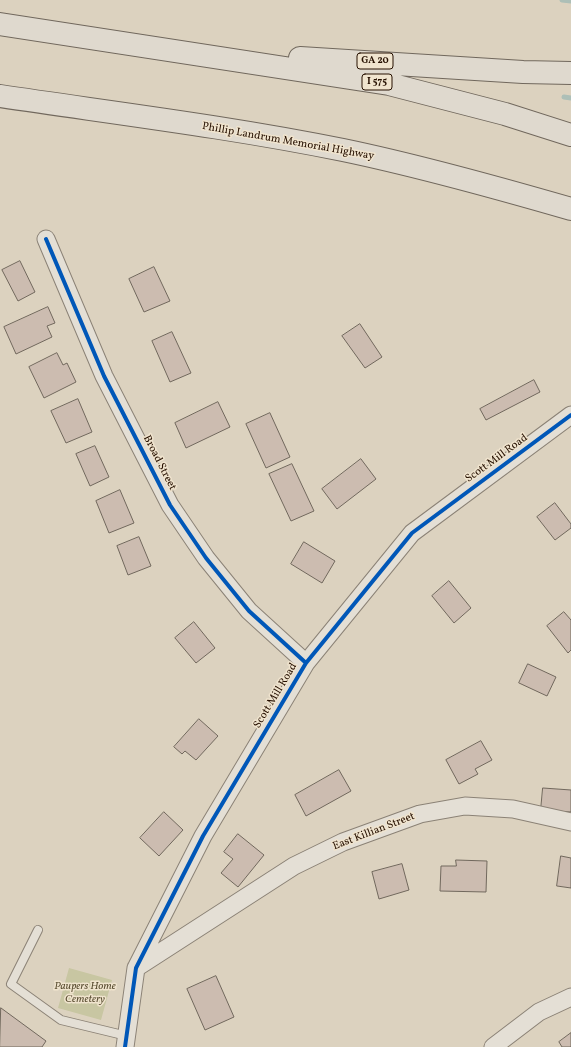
<!DOCTYPE html>
<style>
body{margin:0}
canvas{display:block;background:#dcd2bf}
</style>
<canvas width="571" height="1047"></canvas>
<script>
const ctx = document.querySelector('canvas').getContext('2d');
ctx.lineJoin = 'round';
function fill(path, color) {
  ctx.fillStyle = color;
  ctx.fill(path, 'evenodd');
}
function strokePath(path, color, width, dash) {
  ctx.strokeStyle = color;
  ctx.lineWidth = width;
  ctx.lineCap = dash ? 'butt' : 'round';
  ctx.setLineDash(dash || []);
  ctx.stroke(path);
}
function drawText(font, color, halo, rows, align = 'center') {
  ctx.font = font + ' Vollkorn,serif';
  ctx.lineWidth = 3;
  ctx.setLineDash([]);
  ctx.textBaseline = 'middle';
  ctx.strokeStyle = halo;
  ctx.fillStyle = color;
  for (const [text, x, y, turn = 0] of rows) {
    ctx.save();
    ctx.translate(x, y);
    ctx.rotate((+turn || 0) * Math.PI / 180);
    ctx.textAlign = isNaN(turn) ? turn : align;
    if (halo) ctx.strokeText(text, 0, 0);
    ctx.fillText(text, 0, 0);
    ctx.restore();
  }
}
fill(new Path2D(`
 M69,968L112,980L101,1020L58,1008Z`), '#c8c6a2');
strokePath(new Path2D(`
 M562,0L571,1
 M564,97L571,98`), '#adbfb7', 5);
const building = new Path2D(`
 M20,261L35,292L18,301L2,270Z
 M154,267L170,301L144,312L129,279Z
 M48,307L55,323L47,326L52,337L16,354L4,327Z
 M360,324L382,357L365,368L342,336Z
 M172,332L191,373L170,382L152,341Z
 M57,353L63,365L67,363L76,382L44,398L29,367Z
 M534,380L540,392L486,420L480,409Z
 M78,399L92,432L66,443L51,411Z
 M218,402L230,427L186,448L175,423Z
 M270,413L290,457L266,468L246,424Z
 M95,446L109,477L90,486L76,454Z
 M361,459L376,479L337,509L322,489Z
 M292,464L314,511L291,521L269,474Z
 M120,490L134,523L109,533L96,501Z
 M555,503L571,524V528L555,540L537,517Z
 M139,537L151,566L128,575L117,546Z
 M304,542L335,561L322,583L291,564Z
 M449,581L471,608L454,623L432,596Z
 M564,612L571,620V650L568,653L547,626Z
 M194,622L215,648L196,663L175,638Z
 M528,664L556,677L547,696L519,683Z
 M199,719L218,736L196,760L185,751L182,754L174,747Z
 M481,741L492,760L475,769L478,774L459,784L446,760Z
 M339,770L351,791L306,816L295,795Z
 M543,788L571,790V812L541,810Z
 M164,812L183,830L159,856L140,838Z
 M238,834L264,855L238,887L221,873L233,859L224,852Z
 M561,856L571,858V888L557,886Z
 M456,860L487,861L486,892L440,891L441,866H456Z
 M402,864L409,890L379,899L372,872Z
 M216,976L234,1017L205,1030L187,989Z
 M1,1008L46,1041L42,1047H0Z
 M571,1033V1047H562L559,1042Z`);
fill(building, '#ccbcb0');
strokePath(building, '#71685d', 1);
const service = new Path2D(`
 M38,930L11,984L61,1020L127,1036`);
const minor = new Path2D(`
 M46,239L104,376L170,505L206,558L249,611L306,663
 M136,968L294,866L343,842L420,814L465,806L513,809L571,822
 M125,1047L136,968L203,836L306,663L412,533L571,415
 M493,1047L539,1012L571,997`);
const motorway = new Path2D(`
 M0,24L389,84L505,114L571,135
 M300,58L523,72L571,73
 M0,96C114,113 230,127 343,150C420,166 495,187 571,209`);
strokePath(service, '#8b8276', 10);
strokePath(minor, '#8b8276', 19);
strokePath(motorway, '#71685d', 24);
strokePath(service, '#e4dfd5', 8);
strokePath(minor, '#e4dfd5', 17);
strokePath(motorway, '#dfd9ce', 22);
strokePath(new Path2D(`
 M46,239L104,376L170,505L206,558L249,611L306,663
 M125,1047L136,968L203,836L306,663L412,533L571,415`), '#0057b8', 4);
for (const [x, y, w] of [
 [375,61,36],
 [377,82,30]
]) {
  const box = new Path2D();
  box.roundRect(x - w / 2, y - 8, w, 16, 3);
  ctx.fillStyle = '#f0e4ce';
  ctx.fill(box);
  strokePath(box, '#261000', 1);
}
drawText('bold 10px', '#261000', null, [
 ["GA 20",375,61],
 ["I 575",377,82]
]);
drawText('11px', '#261000', '#f0e4ce', [
 ["Phillip Landrum Memorial Highway",288,142,10],
 ["Scott Mill Road",497,459,-36],
 ["Broad Street",159,463,63],
 ["Scott Mill Road",276,696,-59],
 ["East Killian Street",374,832,-21]
]);
drawText('italic 11px', '#594d31', '#f0e4ce', [
 ["Paupers Home",85,987],
 ["Cemetery",85,1000]
]);
</script>
